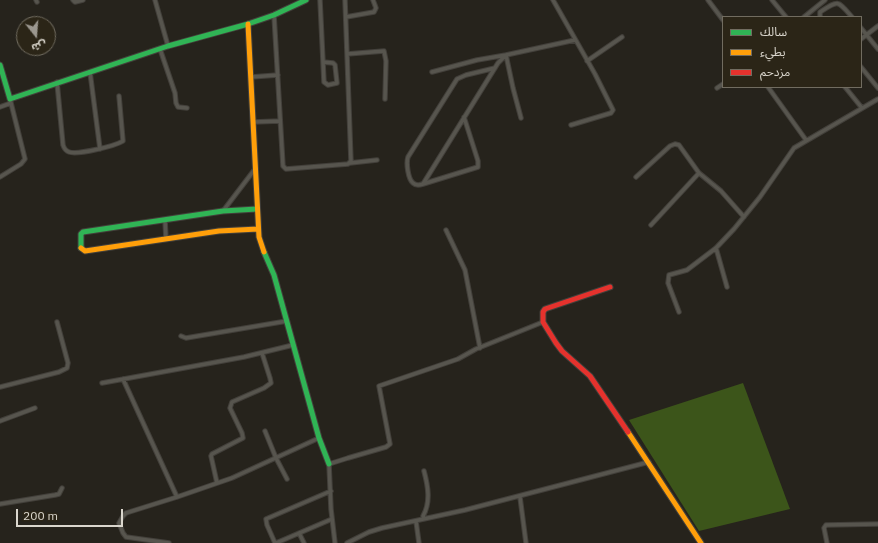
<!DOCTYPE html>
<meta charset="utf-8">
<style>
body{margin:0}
#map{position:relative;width:878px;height:543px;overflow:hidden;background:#26231c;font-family:"IBM Plex Sans","Noto Sans Arabic",sans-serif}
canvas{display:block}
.legend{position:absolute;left:722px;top:16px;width:140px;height:72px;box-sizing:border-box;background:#2b2517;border:1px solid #716c60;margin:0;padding:5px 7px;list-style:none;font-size:12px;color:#dad6cd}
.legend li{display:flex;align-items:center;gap:8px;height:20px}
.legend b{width:20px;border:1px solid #716c60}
.north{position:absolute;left:16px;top:16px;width:40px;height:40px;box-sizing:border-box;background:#2b2517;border:1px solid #716c60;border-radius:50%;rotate:163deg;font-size:11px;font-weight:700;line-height:16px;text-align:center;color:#dad6cd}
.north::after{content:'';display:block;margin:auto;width:14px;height:18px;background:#9b978f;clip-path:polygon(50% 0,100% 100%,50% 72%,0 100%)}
.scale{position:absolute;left:16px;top:509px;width:107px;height:18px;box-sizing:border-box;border:2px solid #dad6cd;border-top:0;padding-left:5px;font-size:12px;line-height:14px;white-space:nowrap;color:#dad6cd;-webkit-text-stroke:3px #2b2517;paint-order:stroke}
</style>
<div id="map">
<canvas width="878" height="543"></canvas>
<ul class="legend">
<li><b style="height:5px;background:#30b455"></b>سالك</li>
<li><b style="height:5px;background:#ff9f0a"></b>بطيء</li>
<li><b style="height:5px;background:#e5322d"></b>مزدحم</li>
</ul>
<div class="north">ش</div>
<div class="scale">200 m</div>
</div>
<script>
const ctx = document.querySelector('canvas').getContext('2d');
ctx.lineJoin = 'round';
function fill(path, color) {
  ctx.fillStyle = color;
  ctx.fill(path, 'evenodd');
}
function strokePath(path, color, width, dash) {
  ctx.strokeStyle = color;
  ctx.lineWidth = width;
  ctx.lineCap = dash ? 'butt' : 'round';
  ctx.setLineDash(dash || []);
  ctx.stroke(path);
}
fill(new Path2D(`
 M743,383L790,509L699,531L629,420Z`), '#3c551a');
const street = new Path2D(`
 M36,0L37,2
 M73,0L75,2L83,0
 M155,0L168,46
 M320,0L324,82L328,85L337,83L335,65L333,63L323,62
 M553,0L595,74L613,110L611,113L571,125
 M708,0L723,20
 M772,0L786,17
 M274,15L283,166L286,169L348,164L351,161L345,0
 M346,17L374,12L376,8L373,0
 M804,17L825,0
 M820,17V12C839,0 837,0 852,17
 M861,28L878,49
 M861,39L878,26
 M160,49L175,93L176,103L178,107L187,108
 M347,54L384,51L386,61L385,99
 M587,61L622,37
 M861,67L878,88
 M90,72L100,149
 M251,77L278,75
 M57,82L63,145C64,148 66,151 69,152C78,155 115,146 123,141L119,96
 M768,87L806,140
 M845,87L862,108
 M717,88L723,84
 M0,107L11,103
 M464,117L478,161V167L423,184C420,185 416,186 413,183C408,179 406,163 408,157L457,79L466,75L495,68
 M521,118L513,88L506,55L575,40
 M253,122L280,121
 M350,163L377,160
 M0,177L21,164L25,159L10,99
 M636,177L670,146L675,144L679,145L699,173L721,191L744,217
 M423,184L498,63L506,55L477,60L432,72
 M223,211L255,169
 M165,220L166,239
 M651,225L699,173
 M446,230L465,270L480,348
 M716,248L727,287
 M679,312L668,283L669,275L687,270L716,248L734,229L760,197L794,148L878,99
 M181,336L186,338L287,321
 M123,379L177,497
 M102,383L244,357L293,345
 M0,387L59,372L67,368L68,363L57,322
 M0,421L35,408
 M265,431L276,458L287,479
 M217,483L211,456L212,454L243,438L242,433L230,408L232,402L264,388L271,383L270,378L262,353
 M520,497L526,543
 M0,504L55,495L59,494L62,488
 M424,519L423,516C431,502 428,486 424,471
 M416,521L419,543
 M299,533L304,543
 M169,543L126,537L123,533L119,523L123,516L126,513L177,497L232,478L319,438
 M275,543L267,525L266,519L331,491
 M276,543L332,519
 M335,543L331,509L329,464L348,458L386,447L390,444L379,386L458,359L476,349L543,322
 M347,543L369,532L382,528L465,510L649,462
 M827,543L824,528L826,525L878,524`);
const fast = new Path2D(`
 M0,65L10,99L168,46L248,24L274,15L306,0
 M81,248V234L83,232L223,211L257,209
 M264,252L274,275L319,438L329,464`);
const slow = new Path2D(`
 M248,24L259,237L264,252
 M81,248L85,251L219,231L258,229
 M628,432L701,543`);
const jam = new Path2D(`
 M610,287L545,309L543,312V322L556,343L562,351L590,376L628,432`);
strokePath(street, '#43403b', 5.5);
strokePath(fast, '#43403b', 7);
strokePath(slow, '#43403b', 7);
strokePath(jam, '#43403b', 7);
strokePath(street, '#57554e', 3.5);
strokePath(fast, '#30b455', 5);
strokePath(slow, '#ff9f0a', 5);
strokePath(jam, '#e5322d', 5);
</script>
